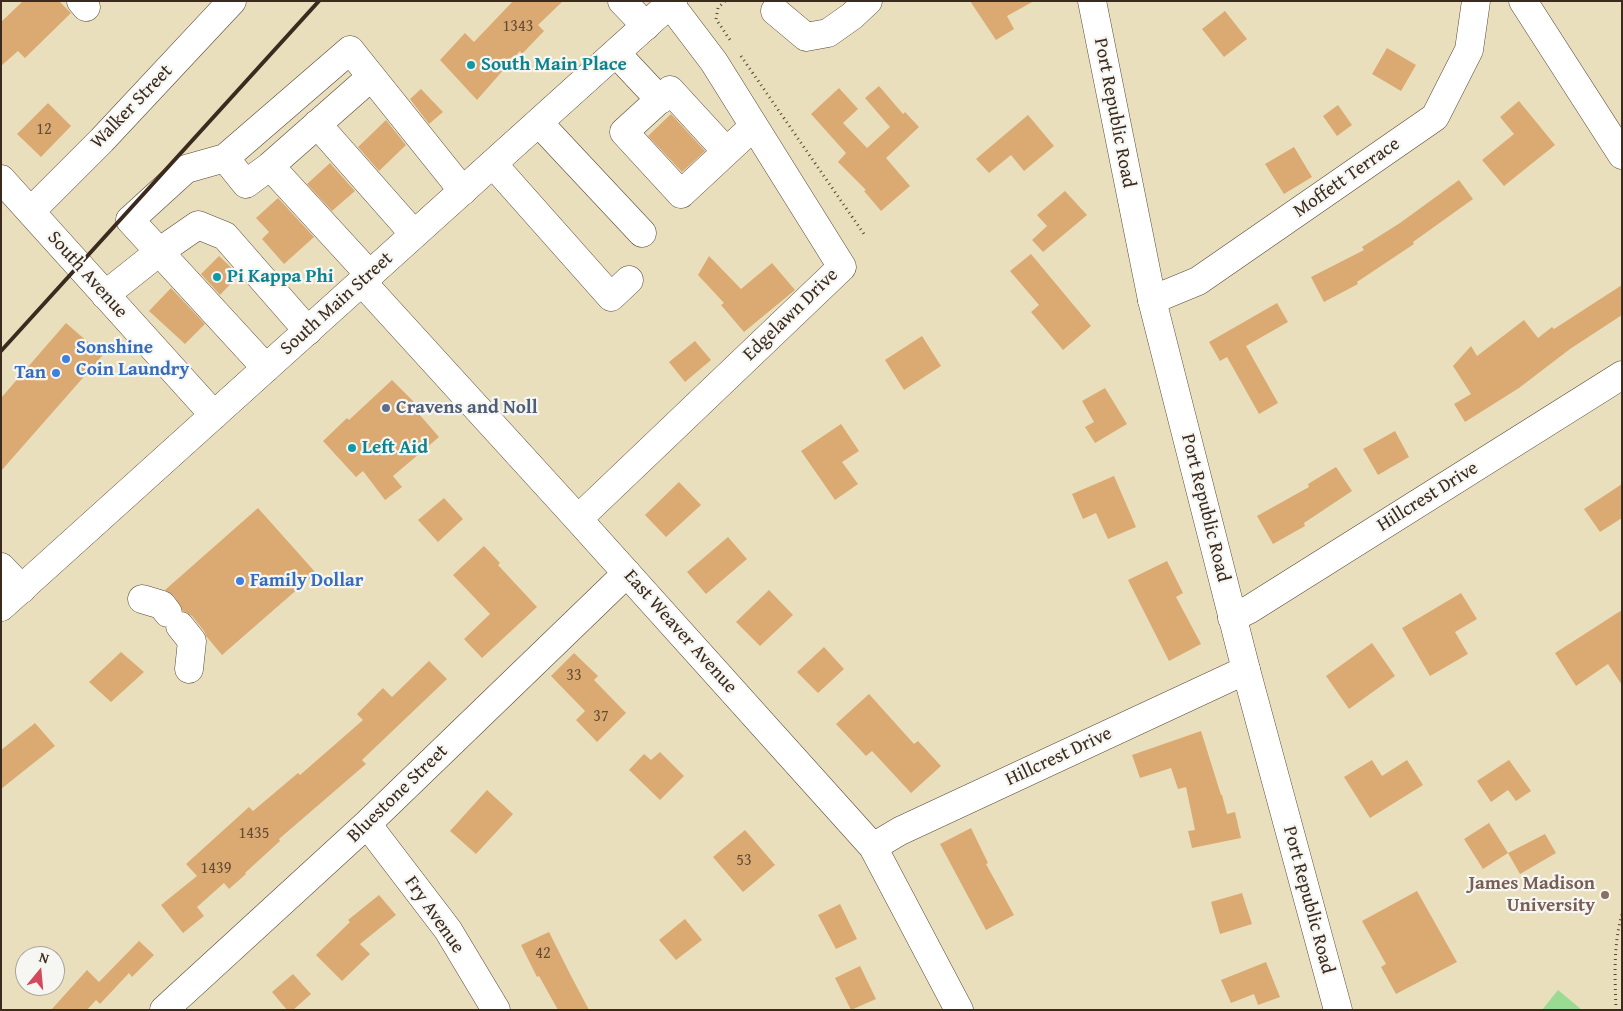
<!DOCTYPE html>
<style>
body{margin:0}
#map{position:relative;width:1623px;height:1011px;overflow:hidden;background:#eadfbc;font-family:"Gentium Book Plus",serif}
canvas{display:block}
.frame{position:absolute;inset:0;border:2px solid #3b2a1e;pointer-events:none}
.north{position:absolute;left:15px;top:946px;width:50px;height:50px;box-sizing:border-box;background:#f6f6f2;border:1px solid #aba49d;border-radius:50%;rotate:17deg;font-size:14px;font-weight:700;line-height:20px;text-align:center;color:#3b2a1e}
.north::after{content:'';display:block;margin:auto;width:18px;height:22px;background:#d1495b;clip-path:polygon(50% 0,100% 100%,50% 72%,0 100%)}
</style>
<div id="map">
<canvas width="1623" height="1011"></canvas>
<div class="frame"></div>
<div class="north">N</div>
</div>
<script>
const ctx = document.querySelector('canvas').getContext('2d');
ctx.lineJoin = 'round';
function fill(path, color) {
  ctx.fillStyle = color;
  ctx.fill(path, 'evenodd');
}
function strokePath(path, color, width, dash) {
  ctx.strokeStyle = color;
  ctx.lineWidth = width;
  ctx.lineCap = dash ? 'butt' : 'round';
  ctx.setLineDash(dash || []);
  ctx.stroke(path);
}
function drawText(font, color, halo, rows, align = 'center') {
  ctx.font = font + ' "Gentium Book Plus",serif';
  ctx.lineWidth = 4.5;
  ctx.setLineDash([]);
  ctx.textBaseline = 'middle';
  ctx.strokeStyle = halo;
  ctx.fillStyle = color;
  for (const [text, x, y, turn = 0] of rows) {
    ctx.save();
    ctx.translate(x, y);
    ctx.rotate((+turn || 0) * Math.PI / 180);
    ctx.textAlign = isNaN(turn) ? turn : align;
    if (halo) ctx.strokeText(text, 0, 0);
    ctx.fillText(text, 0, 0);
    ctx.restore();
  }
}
fill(new Path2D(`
 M1558,990L1582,1010H1542Z`), '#99db92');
fill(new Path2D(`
 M23,1H59L71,13L25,58L18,51L1,66V22Z
 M513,1H563L538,25L544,31L522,54L520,51L477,100L440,60L465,33L474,42Z
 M970,1H1034L1007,16L1014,29L996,40Z
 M1225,11L1247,39L1224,57L1202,29Z
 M1387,48L1416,65L1401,91L1372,74Z
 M879,86L903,114L905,112L919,127L886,158L910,186L881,211L864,191L866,190L838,162L846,153L811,114L839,88L858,109L843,123L867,148L890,127L865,98Z
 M421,89L443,112L429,124L410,99Z
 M1519,101L1555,145L1504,186L1482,160L1514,134L1500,117Z
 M48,103L71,126L41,157L17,134Z
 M1338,105L1352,125L1337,136L1323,116Z
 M671,114L705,151L682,172L648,136Z
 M1028,115L1054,146L1024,171L1011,155L989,173L976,159Z
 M386,120L406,145L379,171L358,147Z
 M1294,147L1312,177L1284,194L1265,164Z
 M330,163L355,191L332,211L307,184Z
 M1459,180L1473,199L1413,242L1414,244L1357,282L1358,284L1324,302L1311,277L1364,250L1362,247L1400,223Z
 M1065,191L1087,215L1043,252L1032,240L1047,226L1037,215Z
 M278,198L314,237L284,264L262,239L269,232L256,218Z
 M1031,254L1091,326L1063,350L1031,312L1039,305L1010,271Z
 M219,256L239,275L220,295L201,274Z
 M709,256L741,289L772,263L795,290L744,332L721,305L724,303L698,275Z
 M1622,285V315L1570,349L1519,388L1465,422L1454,404L1471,394L1453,366L1471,346L1477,356L1524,320L1538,338L1552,327L1554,329Z
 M171,288L205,324L185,344L149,311Z
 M1277,303L1288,322L1246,346L1278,403L1259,414L1227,357L1220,361L1209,342Z
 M66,323L103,355L1,471V398Z
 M922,336L941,366L904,390L885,360Z
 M695,341L711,360L685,382L669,362Z
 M392,380L415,403L412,406L439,437L393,476L402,487L385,500L363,471L356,477L323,441L347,418L349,420Z
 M1105,388L1127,424L1095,443L1085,427L1094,422L1082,401Z
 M841,424L859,451L842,462L858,484L835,500L801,451Z
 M1395,431L1409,457L1378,475L1363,449Z
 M1336,467L1352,491L1304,523L1305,526L1273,544L1257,516L1309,487L1308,484Z
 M1114,476L1136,527L1108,539L1096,513L1083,519L1072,494Z
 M679,482L701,505L666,537L645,515Z
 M1622,484V518L1600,532L1584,509Z
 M444,498L463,519L438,542L418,520Z
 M258,508L316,573L222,655L206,636L204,631L192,616L183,611L174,596L165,590Z
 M728,537L747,559L706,594L687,572Z
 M484,546L500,563L498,565L537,607L482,658L464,639L490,614L453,575Z
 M1167,561L1183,593L1176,597L1201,644L1169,661L1128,580Z
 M769,590L793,615L760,646L736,622Z
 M1461,593L1477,619L1455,632L1468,654L1430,676L1402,628Z
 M1622,610V685L1608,664L1576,686L1555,653Z
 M1372,643L1395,676L1349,709L1326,676Z
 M824,647L844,669L818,693L797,672Z
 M121,652L144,672L111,702L89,682Z
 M574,653L598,676L594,680L626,713L597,742L576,720L585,711L551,676Z
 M429,661L447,679L362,760L366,764L279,839L280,841L245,873L246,874L229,889L224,883L197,907L204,916L183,933L161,905L197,876L186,864L249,807L253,811L298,773L300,775L363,720L357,714L383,688L392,697Z
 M869,694L914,744L918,741L941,766L911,793L872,751L866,756L836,724Z
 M35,723L55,746L1,789V750Z
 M1201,731L1221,795H1222L1227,814L1235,812L1241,838L1192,848L1188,831L1195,830L1186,787L1178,789L1171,768L1140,778L1132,755Z
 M660,752L684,776L660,800L629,770L644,754L651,760Z
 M1372,760L1382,776L1407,760L1423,785L1370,818L1344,777Z
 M1509,760L1531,791L1516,801L1508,790L1491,802L1477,781Z
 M487,790L513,814L476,854L450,831Z
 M1489,823L1508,853L1545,834L1556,853L1520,874L1508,853L1483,869L1464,839Z
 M971,828L988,863L986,864L1014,915L986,930L940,844Z
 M745,830L775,865L743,892L713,857Z
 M1417,891L1457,962L1396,994L1381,967L1386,964L1362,921Z
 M1242,893L1252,924L1220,934L1211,902Z
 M379,895L396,915L360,944L370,954L342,981L316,955L350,922L348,920Z
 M840,904L857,939L836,949L818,915Z
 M685,919L702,940L676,960L659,940Z
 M549,932L570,974L589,1010H558L539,976L537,977L521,945Z
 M139,941L154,955L132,977L129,973L100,1004L96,1000L87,1010H51L87,970L99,982Z
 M1266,962L1280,997L1258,1005L1254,994L1231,1003L1221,980Z
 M860,966L876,999L851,1010L835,978Z
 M293,974L311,994L293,1010H287L272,992Z`), '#dbaa73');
const minor = new Path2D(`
 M81,1L86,7
 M622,1L646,26
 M1523,1L1622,155
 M775,11L806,37L828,33L852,16L868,1
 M616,53L660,100
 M539,123L642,233
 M317,124L414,234
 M726,151L670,90L624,132L681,194L754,126
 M225,158L186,169L130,220L266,368
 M493,164L611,297L629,280
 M270,166L371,77
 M1,179L214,415
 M31,211L102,140L232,1
 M370,275L270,166L246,184L225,158L350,50L463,191
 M362,282L578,519L873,847L959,1010
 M105,295L159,252L198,225L225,236L308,331
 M1152,300L1198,281L1435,117L1469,50L1476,1
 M578,519L842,267L714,62L670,4
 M1,567L22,589
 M142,599L162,605L168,613
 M1232,618L1250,609L1622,375
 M180,626L192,641L189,669
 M367,824L448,930L496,1010
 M873,847L900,831L1246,670
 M164,1010L367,824L627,573`);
const major = new Path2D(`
 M1092,1L1152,300L1246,670L1338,1010
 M1,607L673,1`);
strokePath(minor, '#554536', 29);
strokePath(major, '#554536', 29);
strokePath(new Path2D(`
 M725,1L718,8L716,19L730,40
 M741,56L866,237
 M1616,1010C1615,978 1613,946 1622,914`), '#554536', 3, [1, 4]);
strokePath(minor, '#fff', 28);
strokePath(major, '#fff', 28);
strokePath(new Path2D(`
 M1,351L319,1`), '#3b2a1e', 4);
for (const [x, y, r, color] of [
 [471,65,5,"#0f9aa8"],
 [217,277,5,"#0f9aa8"],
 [66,359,5,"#3f7fe0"],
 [56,373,5,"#3f7fe0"],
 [386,408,5,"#5c6f8a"],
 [352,448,5,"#0f9aa8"],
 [240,581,5,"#3f7fe0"],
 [1605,895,5,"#8d6e63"]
]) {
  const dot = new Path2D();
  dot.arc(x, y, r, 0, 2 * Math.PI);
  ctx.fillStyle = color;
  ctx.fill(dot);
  strokePath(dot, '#f6f6f2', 2);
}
drawText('16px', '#634a33', null, [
 ["1343",518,27],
 ["12",44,130],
 ["33",574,676],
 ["37",601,717],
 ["1435",254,834],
 ["53",744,861],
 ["1439",216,869],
 ["42",543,954]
]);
drawText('bold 19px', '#0d838f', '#f6f6f2', [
 ["South Main Place",481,65],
 ["Pi Kappa Phi",227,277],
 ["Left Aid",362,448]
], 'left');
drawText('19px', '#3b2a1e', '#f6f6f2', [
 ["Walker Street",132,107,-46],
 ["Port Republic Road",1114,113,79],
 ["Moffett Terrace",1347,178,-35],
 ["South Avenue",87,275,48],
 ["South Main Street",337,304,-42],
 ["Edgelawn Drive",791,315,-44],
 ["Hillcrest Drive",1428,497,-32],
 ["Port Republic Road",1205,508,76],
 ["East Weaver Avenue",680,632,48],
 ["Hillcrest Drive",1059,757,-25],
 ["Bluestone Street",398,794,-44],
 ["Port Republic Road",1308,900,75],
 ["Fry Avenue",434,915,55]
]);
drawText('bold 19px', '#366cbe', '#f6f6f2', [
 ["Sonshine",76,348],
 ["Coin Laundry",76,370],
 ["Tan",46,373,"right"],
 ["Family Dollar",250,581]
], 'left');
drawText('bold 19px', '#4e5e75', '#f6f6f2', [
 ["Cravens and Noll",396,408]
], 'left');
drawText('bold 19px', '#785e54', '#f6f6f2', [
 ["James Madison",1595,884],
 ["University",1595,906]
], 'right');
</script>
